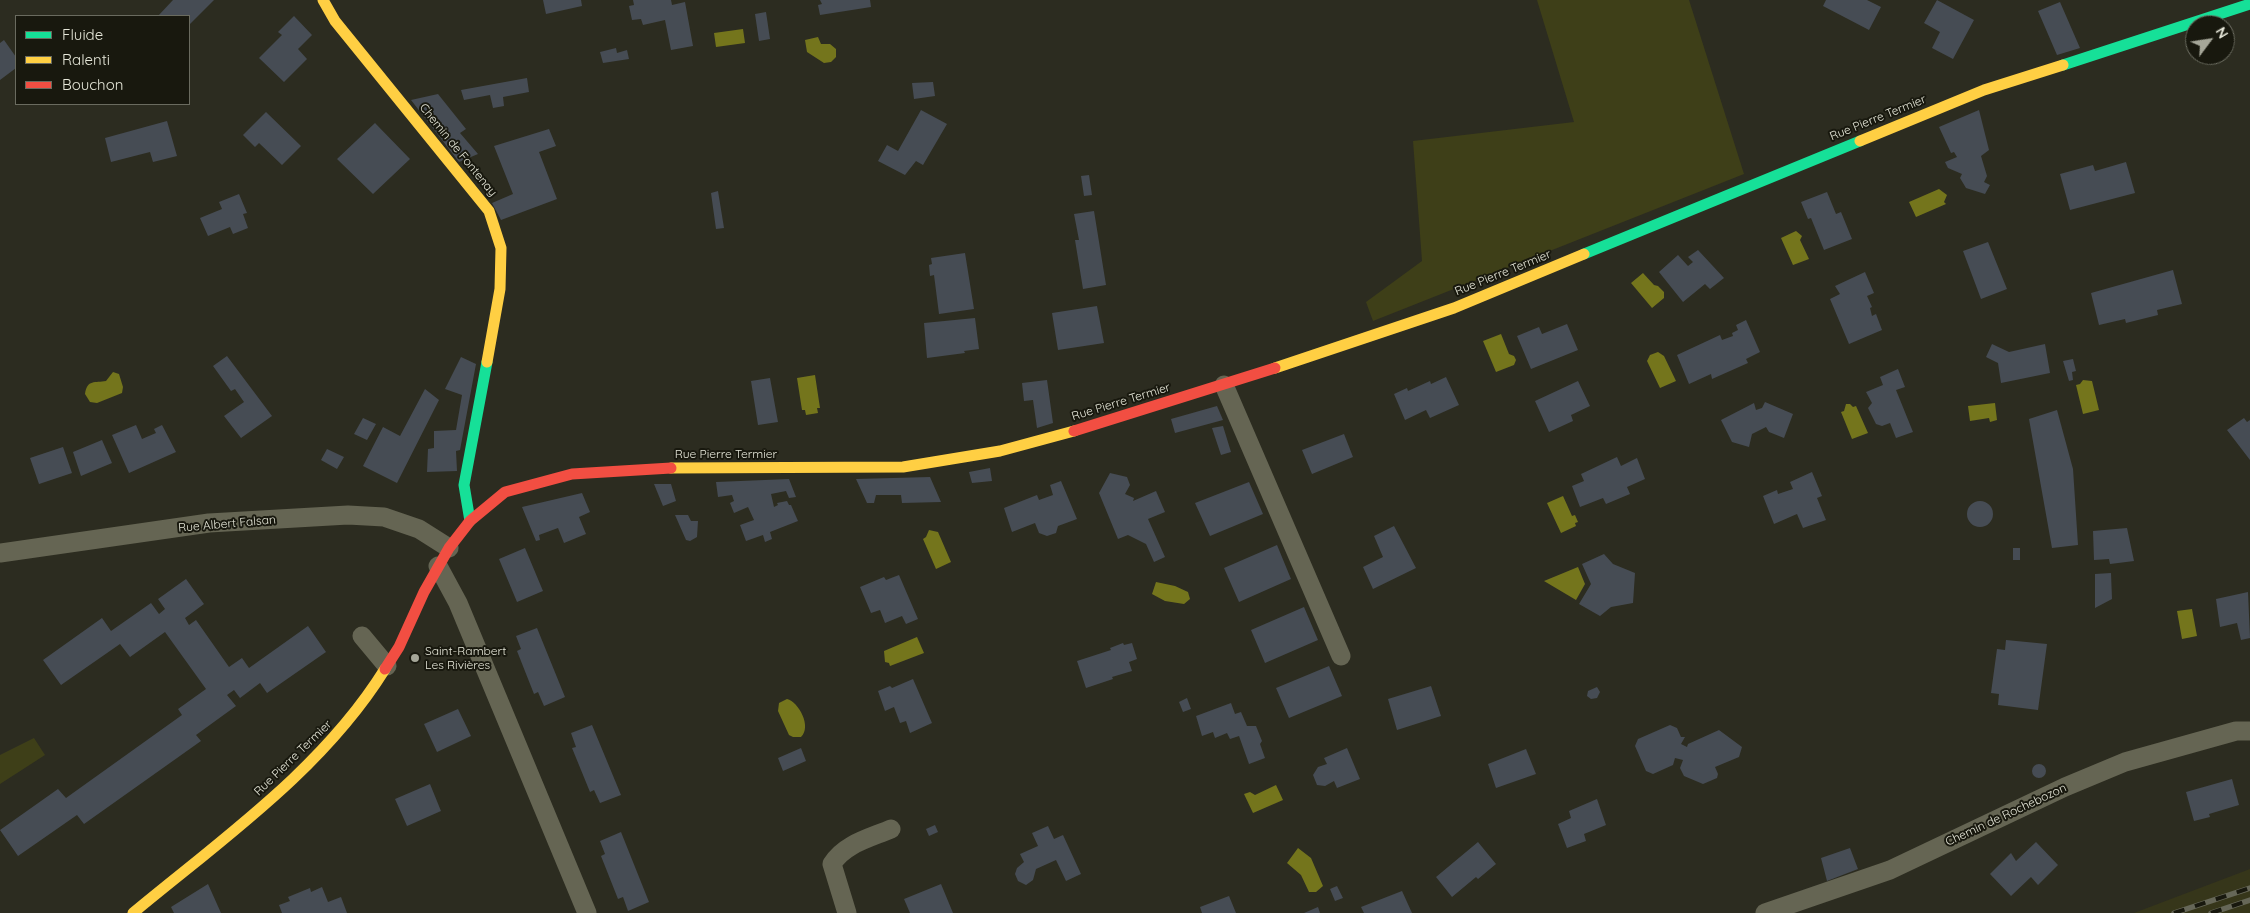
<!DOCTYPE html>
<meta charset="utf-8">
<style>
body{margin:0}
#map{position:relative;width:2250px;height:913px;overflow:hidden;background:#2c2c20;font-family:Quicksand,sans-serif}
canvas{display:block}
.legend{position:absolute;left:15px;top:15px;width:175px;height:90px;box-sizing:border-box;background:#18180e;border:1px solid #6a6b5f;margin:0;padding:6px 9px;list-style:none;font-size:15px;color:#e6e7d9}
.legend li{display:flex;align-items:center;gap:10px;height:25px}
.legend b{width:25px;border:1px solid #6a6b5f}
.north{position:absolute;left:2185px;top:15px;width:50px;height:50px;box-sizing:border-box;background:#18180e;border:1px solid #6a6b5f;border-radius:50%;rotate:59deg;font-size:14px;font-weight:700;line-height:20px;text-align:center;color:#e6e7d9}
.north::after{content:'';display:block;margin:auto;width:18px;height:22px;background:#a5a698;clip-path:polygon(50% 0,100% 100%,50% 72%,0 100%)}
</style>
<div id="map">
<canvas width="2250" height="913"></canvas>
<ul class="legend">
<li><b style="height:6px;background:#16e098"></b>Fluide</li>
<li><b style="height:6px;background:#ffcf43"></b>Ralenti</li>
<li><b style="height:6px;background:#f24e42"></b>Bouchon</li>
</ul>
<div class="north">N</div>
</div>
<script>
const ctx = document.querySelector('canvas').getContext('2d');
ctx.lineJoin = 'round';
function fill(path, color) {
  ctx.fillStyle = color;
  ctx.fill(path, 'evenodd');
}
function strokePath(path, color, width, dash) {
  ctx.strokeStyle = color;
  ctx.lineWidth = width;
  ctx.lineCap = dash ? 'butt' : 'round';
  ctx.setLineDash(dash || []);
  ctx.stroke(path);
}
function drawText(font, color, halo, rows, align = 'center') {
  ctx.font = font + ' Quicksand,sans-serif';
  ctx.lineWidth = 4;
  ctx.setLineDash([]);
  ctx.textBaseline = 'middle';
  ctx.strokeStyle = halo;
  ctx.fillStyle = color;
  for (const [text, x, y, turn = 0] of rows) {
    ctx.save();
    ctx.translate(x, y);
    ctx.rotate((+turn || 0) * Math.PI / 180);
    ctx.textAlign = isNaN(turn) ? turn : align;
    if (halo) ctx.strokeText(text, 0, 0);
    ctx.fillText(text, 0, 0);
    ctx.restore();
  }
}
fill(new Path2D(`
 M2250,869V913H2134Z`), '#36361a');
fill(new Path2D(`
 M1537,0H1689L1744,174L1373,321L1366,302L1422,261L1413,141L1574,122Z
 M34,738L45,755L0,784V755Z`), '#3e3f18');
fill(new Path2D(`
 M743,29L745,43L716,47L714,33Z
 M818,37L821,44H830L836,49V57L831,62L824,63L807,52L805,40Z
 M1939,189L1947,195L1944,202L1946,204L1916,217L1909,202Z
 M1796,231L1802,236L1800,240L1809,259L1793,265L1781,238Z
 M1643,273L1654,285L1658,286L1664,292V298L1652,308L1631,283Z
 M1501,334L1509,354L1514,356L1516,360L1514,365L1496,372L1483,341Z
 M1658,352L1664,356L1676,381L1660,388L1647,361L1650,355Z
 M113,372L119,374L123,387L122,393L97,403L90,402L85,394C87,379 95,383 106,381Z
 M815,375L820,408H817L818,413L806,415L805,410H802L797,378Z
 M2083,380L2092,381L2099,410L2083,414L2076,385L2080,384Z
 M1995,403L1997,420L1990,422L1989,418L1970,421L1968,406Z
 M1846,404H1850L1853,407L1856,406L1868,433L1852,439L1841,412L1844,411Z
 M1563,496L1572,516L1575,515L1578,522L1575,523L1576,526L1561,533L1547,503Z
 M929,530L938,532L951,562L936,569L923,539L926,537Z
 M1578,567L1585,584L1576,600L1544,581Z
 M1156,582L1175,586L1188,592L1190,599L1184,604L1165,601L1152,594Z
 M2192,609L2197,636L2182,639L2177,611Z
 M917,637L924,653L890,666L889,663L885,662L884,651Z
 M787,699C799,702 812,727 801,737H793L789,735L778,711L779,703Z
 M1276,785L1283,800L1253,813L1244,794L1250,792L1255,795Z
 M1298,848L1311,858L1323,886L1316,892H1309L1301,875L1287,863Z`), '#74751c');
fill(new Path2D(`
 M173,0H214L189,25V16H158Z
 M543,0H581L582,6L546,14Z
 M633,0H671L672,5L685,2L693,46L671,50L665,20L643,25L641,19L632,20L629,6L634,5Z
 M820,0H870L871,7L820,15L818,5L822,4Z
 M1826,0H1867L1881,7L1869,30L1823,6Z
 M1937,0L1974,20L1953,59L1932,48L1940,32L1924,23Z
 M2060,2L2080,48L2057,55L2038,11Z
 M766,12L770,39L759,41L755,14Z
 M294,16L312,35L298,49L307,59L284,82L259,58L282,35L278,32Z
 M4,40L16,57V68L0,80V43Z
 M616,48L617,53L627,50L629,59L603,63L600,52Z
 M527,78L529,92L503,97L504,106L493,108L490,95L464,100L461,90Z
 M933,82L935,96L914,99L912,83Z
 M438,94L466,129L460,133L478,154L459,162L411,100Z
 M921,110L947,124L923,165L916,161L905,175L878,161L887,145L898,151Z
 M1979,110L1989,150L1981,156L1987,176L1984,182L1990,185L1985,194L1966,188L1960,178L1962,174L1948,168L1945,162L1957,157L1954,152L1951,153L1939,127Z
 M266,112L301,146L282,165L259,143L255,147L243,135Z
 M167,121L177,156L153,162L150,152L111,162L105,138Z
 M375,123L410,159L373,194L337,159Z
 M549,129L556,146L539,152L557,199L501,220L492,203L513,194L494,146Z
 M2126,162L2135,193L2070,210L2060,174L2093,165L2095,171Z
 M1089,175L1092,195L1084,196L1081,176Z
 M718,191L724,228L716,229L711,193Z
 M1827,192L1836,214L1841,212L1852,239L1824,250L1811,218L1808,219L1801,202Z
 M239,194L247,213L243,214L248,228L233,234L230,227L208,236L200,218L222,209L219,202Z
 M1094,211L1106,285L1083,289L1075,240H1079L1074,214Z
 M1988,242L2007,289L1981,299L1963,251Z
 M1698,250L1724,278L1710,289L1705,284L1683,302L1659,272L1678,255L1688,266L1693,262L1688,257Z
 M965,253L974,309L939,314L934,275L930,276L929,265L932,264L931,258Z
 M2173,270L2182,304L2157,310L2158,315L2126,323L2125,319L2099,325L2091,293Z
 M1865,272L1874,293L1867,296L1872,307L1870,308L1872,316L1876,314L1882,330L1849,344L1830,299L1840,294L1835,286Z
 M1097,306L1104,343L1058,350L1052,313Z
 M975,318L979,349L964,351L965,353L927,358L924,323Z
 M1746,320L1760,352L1746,359L1748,363L1712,379L1711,374L1689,384L1677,355L1720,335L1722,340L1733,336L1732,333L1738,330L1736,325Z
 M1567,324L1578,350L1531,369L1517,336L1539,327L1542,334Z
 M1992,344L2009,352L2045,344L2050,373L2001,383L1998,363L1986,357Z
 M227,356L272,416L241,438L224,416L244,402L235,389L231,391L213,366Z
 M461,357L476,364L460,450L456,451L457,471L427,472L428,449L434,448V431L456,430L462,395L445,389Z
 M2073,359L2076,371L2072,372L2073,380L2069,381L2063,361Z
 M1898,369L1905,387L1896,390L1913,432L1896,438L1890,423L1882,426L1876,424L1868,408L1872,403L1866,392L1883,385L1880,377Z
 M1446,377L1459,405L1430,418L1426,410L1405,420L1394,394L1407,388L1408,391L1430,381L1431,384Z
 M770,378L778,422L758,425L751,381Z
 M1047,380L1053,423L1037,428L1033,400L1024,401L1022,383Z
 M1578,381L1590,406L1571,415L1573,421L1549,432L1535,401Z
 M425,389L439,400L397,483L363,466L383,427L400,436Z
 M1765,402L1793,414L1784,438L1769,432L1766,427L1752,434L1749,447L1732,442L1721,420L1754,403L1756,410L1762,408Z
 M1217,406L1223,420L1175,433L1171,419Z
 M2057,410L2073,469L2078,545L2052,548L2029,419Z
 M363,418L376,424L367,440L354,434Z
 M2244,418L2247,422L2250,420V460L2227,430Z
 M136,425L142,439L156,433L154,429L162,425L176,452L129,473L112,435Z
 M1223,426L1231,452L1221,455L1212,428Z
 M1344,434L1353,457L1312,474L1302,450Z
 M102,440L112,463L81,476L73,452Z
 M63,447L72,473L39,484L30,458Z
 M327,449L344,457L337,469L321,460Z
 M1617,457L1621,466L1637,458L1645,479L1627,487L1630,494L1606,504L1603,498L1580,507L1572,486L1584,481L1581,474Z
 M990,468L992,481L972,483L969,472Z
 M1812,472L1822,496L1817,498L1826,520L1803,528L1797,514L1774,524L1763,496L1777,490L1778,494L1793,489L1790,482Z
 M1110,473L1127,477L1130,485L1125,494L1134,498L1133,501L1156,491L1165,512L1148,519L1165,557L1154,562L1146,544L1128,535L1118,539L1099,493Z
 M930,477L941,502L902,503L901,495H876L874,503H867L856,479Z
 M789,479L796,497L789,498L786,491L771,494L774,507L778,505L777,503L787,501L789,505H791L798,521L770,532L772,539L765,542L763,535L746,541L740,525L754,520L748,507L734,513L730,503L734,501L732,495L718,497L716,482Z
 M1061,481L1077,519L1058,526L1056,533L1047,536L1039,533L1035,523L1012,532L1004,508L1037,495L1039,500L1053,495L1050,485Z
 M1249,482L1263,514L1210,536L1195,503Z
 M654,484H671L676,501L663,506Z
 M582,493L590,512L579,517L586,534L564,543L558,528L539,535L540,540L536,541L522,507Z
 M1967 514a13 13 0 1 1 26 0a13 13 0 1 1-26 0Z
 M675,515H688L691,521H698L697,537L690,541L686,540Z
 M1394,526L1416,568L1373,589L1363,567L1383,557L1374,536Z
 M2127,528L2134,561L2110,564L2109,559L2094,560L2093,531Z
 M1277,545L1291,579L1239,602L1224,568Z
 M525,548L543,591L517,602L499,559Z
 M2013,548H2020V560H2013Z
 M1604,554L1613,564L1635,573L1633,603L1611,607L1600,616L1579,604L1591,584L1582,564Z
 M2111,573L2112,599L2095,608V574Z
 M899,575L918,619L906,624L902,616L885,623L880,610L871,613L860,587L884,577L886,580Z
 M186,579L204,604L185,618L189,625L196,620L229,667L242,658L249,668L308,626L326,652L267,693L260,683L240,698L234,690L227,695L236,706L196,735L201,741L84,824L77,815L18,856L0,830L58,789L66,798L182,715L178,709L206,689L165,632L130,657L120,644L61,685L43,660L102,618L111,631L151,603L159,614L165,609L158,599Z
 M2248,592L2250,638L2241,640L2237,623L2220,627L2216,599Z
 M1304,607L1318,640L1265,663L1251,630Z
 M537,628L565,697L544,706L538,692L534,694L517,651L521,649L516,636Z
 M2006,640L2047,644L2038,710L1998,705L1999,694L1991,693L1997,649L2005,650Z
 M1123,643L1124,645L1132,643L1137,659L1129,662L1132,671L1112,677L1113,679L1086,688L1077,661L1111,650L1110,648Z
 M1329,666L1342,696L1289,718L1276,688Z
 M913,679L932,723L910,733L906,721L900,723L894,707L885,711L878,691L890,686L892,688Z
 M1431,686L1441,716L1397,730L1388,699Z
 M1597,687L1600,692L1597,698L1591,699L1587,696L1588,691Z
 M1187,698L1191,709L1183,712L1179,702Z
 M1231,703L1235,714L1241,712L1247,726H1256L1262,741L1260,744L1265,758L1249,764L1239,736L1230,739L1227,733L1215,738L1213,732L1202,736L1196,716Z
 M458,709L471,736L437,752L424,724Z
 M592,725L621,795L600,803L594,790L590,792L572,748L576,747L571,733Z
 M1670,725L1677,728L1681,737H1685L1681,744L1687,747L1688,744L1719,730L1742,747L1739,757L1715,767L1718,774L1717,778L1703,784L1684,776L1680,768L1683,760L1675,758L1673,765L1653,774L1646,771L1635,746L1638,739Z
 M801,748L806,761L783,771L778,758Z
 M1347,748L1360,779L1337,788L1334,781L1325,786L1317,785L1313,775L1318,767L1327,764L1324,758Z
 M1526,749L1536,774L1496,788L1488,764Z
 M2032 771a7 7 0 1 1 14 0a7 7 0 1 1-14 0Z
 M2232,779L2239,805L2209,814L2210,817L2194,821L2186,792Z
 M430,784L441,811L407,826L395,799Z
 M1597,799L1606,825L1584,834L1586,841L1567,848L1558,824L1571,818L1569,811Z
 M935,825L938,832L929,836L926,829Z
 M1048,826L1054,839L1063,835L1081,874L1066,881L1056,860L1036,869L1033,880L1026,885L1018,881L1015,874L1017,868L1024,862L1020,854L1038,846L1032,833Z
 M621,832L649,902L628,911L623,897L618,899L601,856L605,854L600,841Z
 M1478,842L1496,864L1478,879L1476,877L1452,897L1436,877Z
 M2036,842L2058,865L2038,885L2031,877L2011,896L1990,874L2011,853L2016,861Z
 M1850,848L1858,869L1827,881L1821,858Z
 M208,884L221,913H174L171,907Z
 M941,884L953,913H910L904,899Z
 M1337,886L1343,898L1335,901L1330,889Z
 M322,887L328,902L341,897L347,913H282L279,905L290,901L288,897L310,888L311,892Z
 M1402,891L1412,913H1364L1361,907Z
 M1229,896L1236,913H1202L1200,907Z
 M1318,907L1320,913H1304Z`), '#464c54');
strokePath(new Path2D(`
 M1224,385L1341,656
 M0,553L209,523L348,515L384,517L419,529L449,548
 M438,566L458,603L587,913
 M362,636L387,666
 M847,913L832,864C844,844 870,838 891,829
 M1765,913L1890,870L2065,787L2125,762L2236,731H2250`), '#656553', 19);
strokePath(new Path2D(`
 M2063,65L2250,4
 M1584,254L1860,141
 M470,521L464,485L487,362`), '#16e098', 11);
strokePath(new Path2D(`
 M323,0L335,21L489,211L501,248L500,289L487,362
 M1860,141L1984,90L2063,65
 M1275,368L1454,308L1584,254
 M671,468L903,467L1000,451L1074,431
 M133,913C222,839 323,769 385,669`), '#ffcf43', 11);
strokePath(new Path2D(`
 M1074,431L1275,368
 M385,669L399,647L424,592L449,548L470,521L505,492L572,474L671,468`), '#f24e42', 11);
const rail = new Path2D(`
 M2174,913L2250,888
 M2211,913L2250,900`);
strokePath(rail, '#666758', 5.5);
strokePath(rail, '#18180e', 4, [11]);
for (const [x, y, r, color] of [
 [415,658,5,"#a5a698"]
]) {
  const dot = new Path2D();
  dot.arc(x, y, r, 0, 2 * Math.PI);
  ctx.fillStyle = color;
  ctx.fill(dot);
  strokePath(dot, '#18180e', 2);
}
drawText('12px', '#e6e7d9', '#18180e', [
 ["Rue Pierre Termier",1878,118,-22],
 ["Chemin de Fontenay",458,150,51],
 ["Rue Pierre Termier",1503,273,-22],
 ["Rue Pierre Termier",1121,402,-17],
 ["Rue Pierre Termier",726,454],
 ["Rue Albert Falsan",227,524,-5],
 ["Rue Pierre Termier",293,758,-44],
 ["Chemin de Rochebozon",2006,815,-25]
]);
drawText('12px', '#e6e7d9', '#18180e', [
 ["Saint-Rambert",425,651],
 ["Les Rivières",425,665]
], 'left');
</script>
